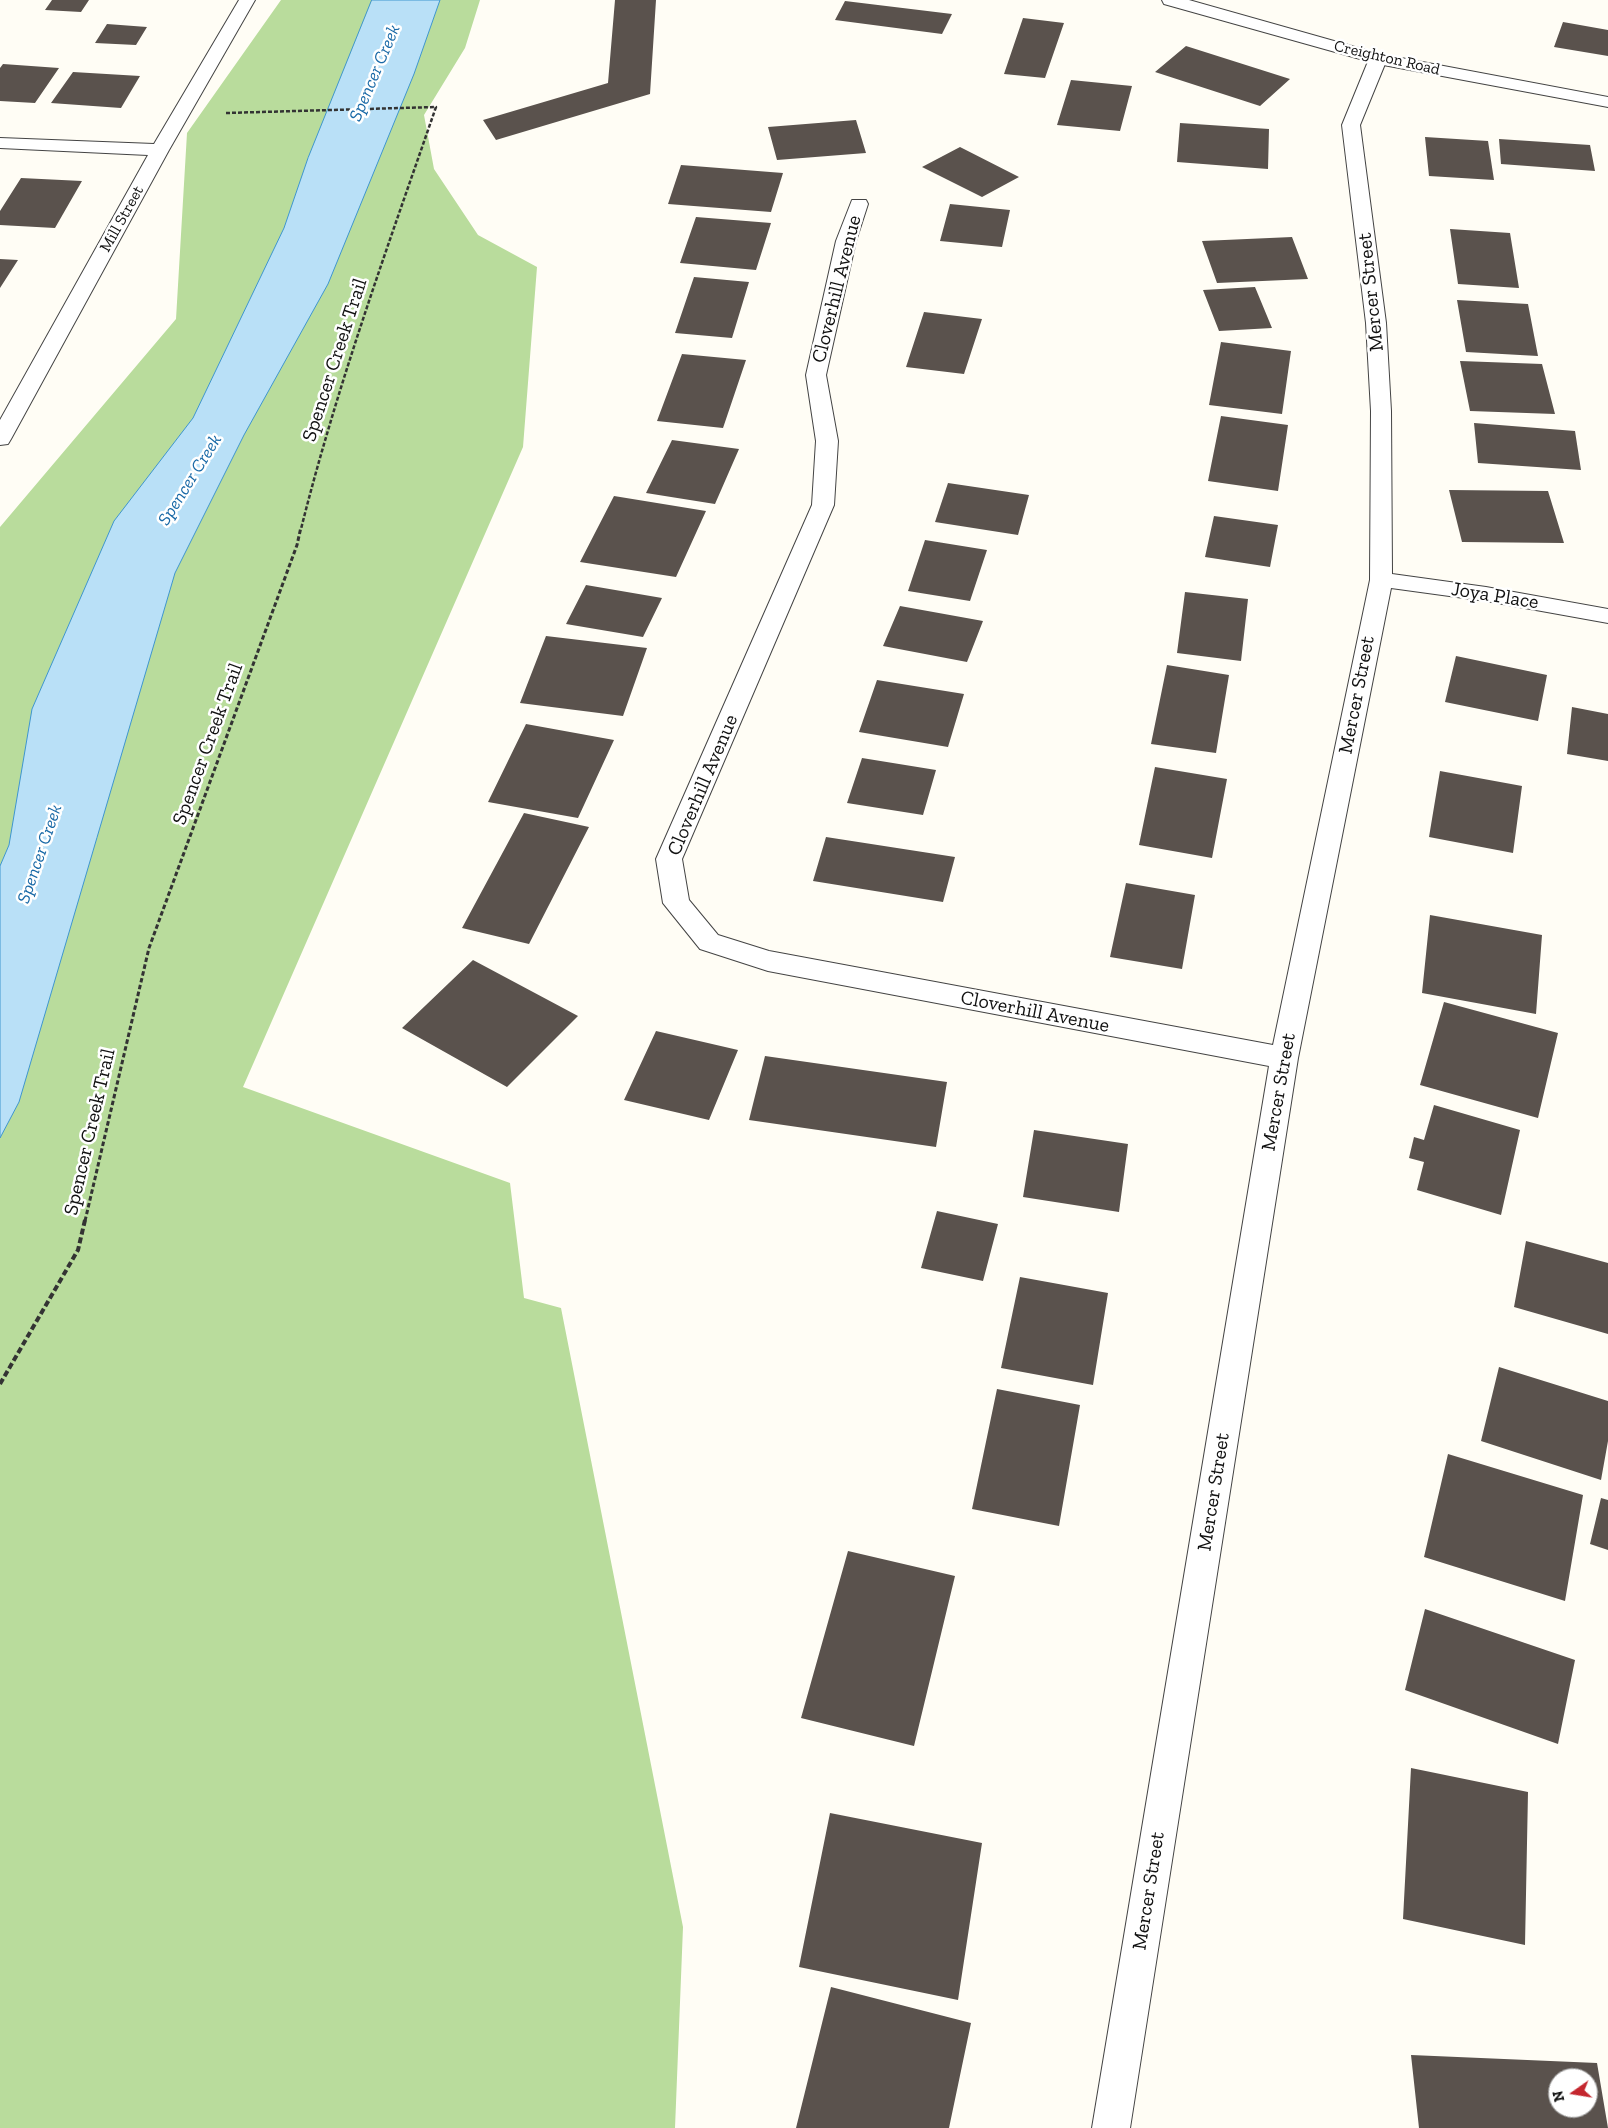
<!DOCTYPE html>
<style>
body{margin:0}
#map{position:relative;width:1608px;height:2128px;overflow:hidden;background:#fffdf5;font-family:"Zilla Slab",serif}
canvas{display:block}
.north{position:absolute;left:1548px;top:2068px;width:50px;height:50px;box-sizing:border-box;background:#fff;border:1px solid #a0a0a0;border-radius:50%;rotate:257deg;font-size:14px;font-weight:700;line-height:20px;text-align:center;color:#111}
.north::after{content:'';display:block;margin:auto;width:18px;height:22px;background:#c4262e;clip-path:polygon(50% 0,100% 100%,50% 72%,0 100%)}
</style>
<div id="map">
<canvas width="1608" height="2128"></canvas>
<div class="north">N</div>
</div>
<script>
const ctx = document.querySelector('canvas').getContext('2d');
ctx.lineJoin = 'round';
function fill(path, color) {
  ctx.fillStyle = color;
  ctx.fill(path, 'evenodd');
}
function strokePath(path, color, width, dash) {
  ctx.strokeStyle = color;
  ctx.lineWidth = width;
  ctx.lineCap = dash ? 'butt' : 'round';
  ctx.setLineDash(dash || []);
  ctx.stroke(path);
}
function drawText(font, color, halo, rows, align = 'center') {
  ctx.font = font + ' "Zilla Slab",serif';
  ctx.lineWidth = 5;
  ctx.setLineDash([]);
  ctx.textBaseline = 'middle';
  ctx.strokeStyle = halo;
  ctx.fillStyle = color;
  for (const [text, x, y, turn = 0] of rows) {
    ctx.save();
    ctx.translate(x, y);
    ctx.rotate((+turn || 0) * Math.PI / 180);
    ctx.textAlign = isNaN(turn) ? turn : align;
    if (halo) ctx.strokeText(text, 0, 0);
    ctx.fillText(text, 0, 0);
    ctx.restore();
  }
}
fill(new Path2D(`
 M281,0H480L465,48L424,115L434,169L478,235L537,267L523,447L243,1087L510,1183L524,1298L561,1308L683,1927L675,2128H0V527L176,319L187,133Z`), '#b9dc9c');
const water = new Path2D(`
 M372,0H440L414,74L328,284L244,435L175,573L19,1102L0,1138V866L9,845L32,709L114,521L193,418L284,228L308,158Z`);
fill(water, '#b9e0f7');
strokePath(water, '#3f96cf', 1);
fill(new Path2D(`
 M52,0H89L81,12L45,10Z
 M615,0H656L650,94L496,140L483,120L608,83Z
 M845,1L952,14L942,34L835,20Z
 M1023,18L1064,23L1045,78L1004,74Z
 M1563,22L1608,30V56L1554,47Z
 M107,24L147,27L136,45L95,43Z
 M1186,46L1290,79L1260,106L1155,72Z
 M3,64L59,68L35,103L0,101V68Z
 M73,72L140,76L121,108L51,103Z
 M1071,80L1132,86L1120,131L1057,125Z
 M856,120L866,153L777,160L768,127Z
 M1180,123L1269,129L1268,169L1177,162Z
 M1425,137L1488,141L1494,180L1429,176Z
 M1499,139L1590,145L1595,171L1501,164Z
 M960,147L1019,177L982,197L922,167Z
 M681,165L783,173L771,212L668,204Z
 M21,178L82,181L55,228L0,225V211Z
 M950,204L1010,210L1002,247L940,241Z
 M696,217L771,223L756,270L680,263Z
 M1450,229L1510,233L1519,288L1458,284Z
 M1292,237L1308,279L1217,283L1202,241Z
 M0,259L18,260L0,288Z
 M694,277L749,282L732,338L675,333Z
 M1255,287L1272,328L1219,331L1203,290Z
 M1457,300L1528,304L1538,356L1466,352Z
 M924,312L982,319L964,374L906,367Z
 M1221,342L1291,351L1282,414L1209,405Z
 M682,354L746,360L723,428L657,421Z
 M1460,361L1542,364L1555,414L1470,411Z
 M1221,416L1288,425L1278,491L1208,481Z
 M1474,423L1575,431L1581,470L1478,463Z
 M672,440L739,449L715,504L646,493Z
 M948,483L1029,495L1018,535L935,522Z
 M1449,490L1548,491L1564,543L1462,542Z
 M614,496L706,511L676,577L580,562Z
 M1214,516L1278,525L1270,567L1205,557Z
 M925,540L987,550L970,601L908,591Z
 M586,585L662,598L643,637L566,624Z
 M1185,592L1248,599L1241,661L1177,653Z
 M900,606L983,621L967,662L883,646Z
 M546,636L647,648L623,716L520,703Z
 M1456,656L1547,675L1538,721L1445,702Z
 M1167,665L1229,675L1216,753L1151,744Z
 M877,680L964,694L948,747L859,732Z
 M1572,707L1608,714V761L1567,754Z
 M526,724L614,740L578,818L488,802Z
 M862,758L936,770L923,815L847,803Z
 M1155,767L1227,779L1212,858L1139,845Z
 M1440,771L1522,786L1513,853L1429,837Z
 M524,813L589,827L529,944L462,928Z
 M826,837L955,857L943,902L813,881Z
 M1126,883L1195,895L1182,969L1110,957Z
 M1430,915L1542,935L1536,1014L1422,993Z
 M473,960L578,1016L507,1087L402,1028Z
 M1444,1002L1558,1033L1538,1118L1420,1085Z
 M656,1031L738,1050L709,1120L624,1100Z
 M765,1056L947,1082L936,1147L749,1120Z
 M1434,1105L1520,1130L1501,1215L1417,1190L1424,1162L1409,1158L1414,1137L1424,1140Z
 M1034,1130L1128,1144L1119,1212L1023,1197Z
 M937,1211L998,1224L983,1281L921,1268Z
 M1526,1241L1608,1263V1334L1514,1307Z
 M1020,1277L1108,1293L1093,1385L1001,1368Z
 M1499,1367L1608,1401V1441L1601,1480L1481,1441Z
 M997,1389L1080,1405L1059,1526L972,1509Z
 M1448,1454L1583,1495L1565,1601L1424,1557Z
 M1601,1498L1608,1500V1550L1590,1544Z
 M848,1551L955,1576L914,1746L801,1718Z
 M1425,1609L1575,1660L1558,1744L1405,1690Z
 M1411,1768L1528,1792L1525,1945L1403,1919Z
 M830,1813L982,1843L958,2000L799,1967Z
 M831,1987L971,2023L949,2128H796Z
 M1411,2055L1597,2063L1608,2128H1419ZM1558,2078H1588V2108H1558Z`), '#5a524d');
const minor = new Path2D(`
 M239,0H255L169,150L11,439L8,444L0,445V420L148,155L0,148V138L154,144Z
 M1378,54L1384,55L1387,59L1360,125L1386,323L1391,411L1392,574L1486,587L1608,609V623L1486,601L1391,588L1298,1058L1130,2128H1092L1269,1066L768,971L700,949L663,903L656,859L812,505L816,441L806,375L836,241L852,200H866L868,204L856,241L826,375L838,441L834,505L682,859L689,900L718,935L769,951L1273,1045L1370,580L1371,411L1366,323L1342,125L1369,59L1372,55Z`);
const tertiary = new Path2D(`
 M1162,0H1189L1380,54L1608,97V107L1378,64L1164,4Z`);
strokePath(minor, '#444', 2);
strokePath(tertiary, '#444', 2);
strokePath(new Path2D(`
 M226,113L436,107C388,246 337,385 301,529`), '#333', 2.5, [4, 2]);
strokePath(new Path2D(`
 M85,1221L149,948L297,545L301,527`), '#333', 3, [4.5, 2.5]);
strokePath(new Path2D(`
 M0,1384L78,1250L85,1220`), '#333', 4, [6, 3]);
fill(minor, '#fff');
fill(tertiary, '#fff');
drawText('16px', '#111', '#fff', [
 ["Creighton Road",1387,58,13],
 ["Mill Street",122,219,-61]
]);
drawText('italic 18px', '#1768a6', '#fff', [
 ["Spencer Creek",375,73,-67],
 ["Spencer Creek",190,480,-58],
 ["Spencer Creek",40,854,-71]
]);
drawText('20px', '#111', '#fff', [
 ["Cloverhill Avenue",837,289,-76],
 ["Mercer Street",1371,292,-96],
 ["Spencer Creek Trail",335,360,-72],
 ["Joya Place",1495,596,9],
 ["Mercer Street",1357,695,-79],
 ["Spencer Creek Trail",208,744,-70],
 ["Cloverhill Avenue",703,785,-67],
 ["Cloverhill Avenue",1035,1012,11],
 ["Mercer Street",1279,1092,-80],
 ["Spencer Creek Trail",90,1132,-77],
 ["Mercer Street",1214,1492,-81],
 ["Mercer Street",1149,1891,-81]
]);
</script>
